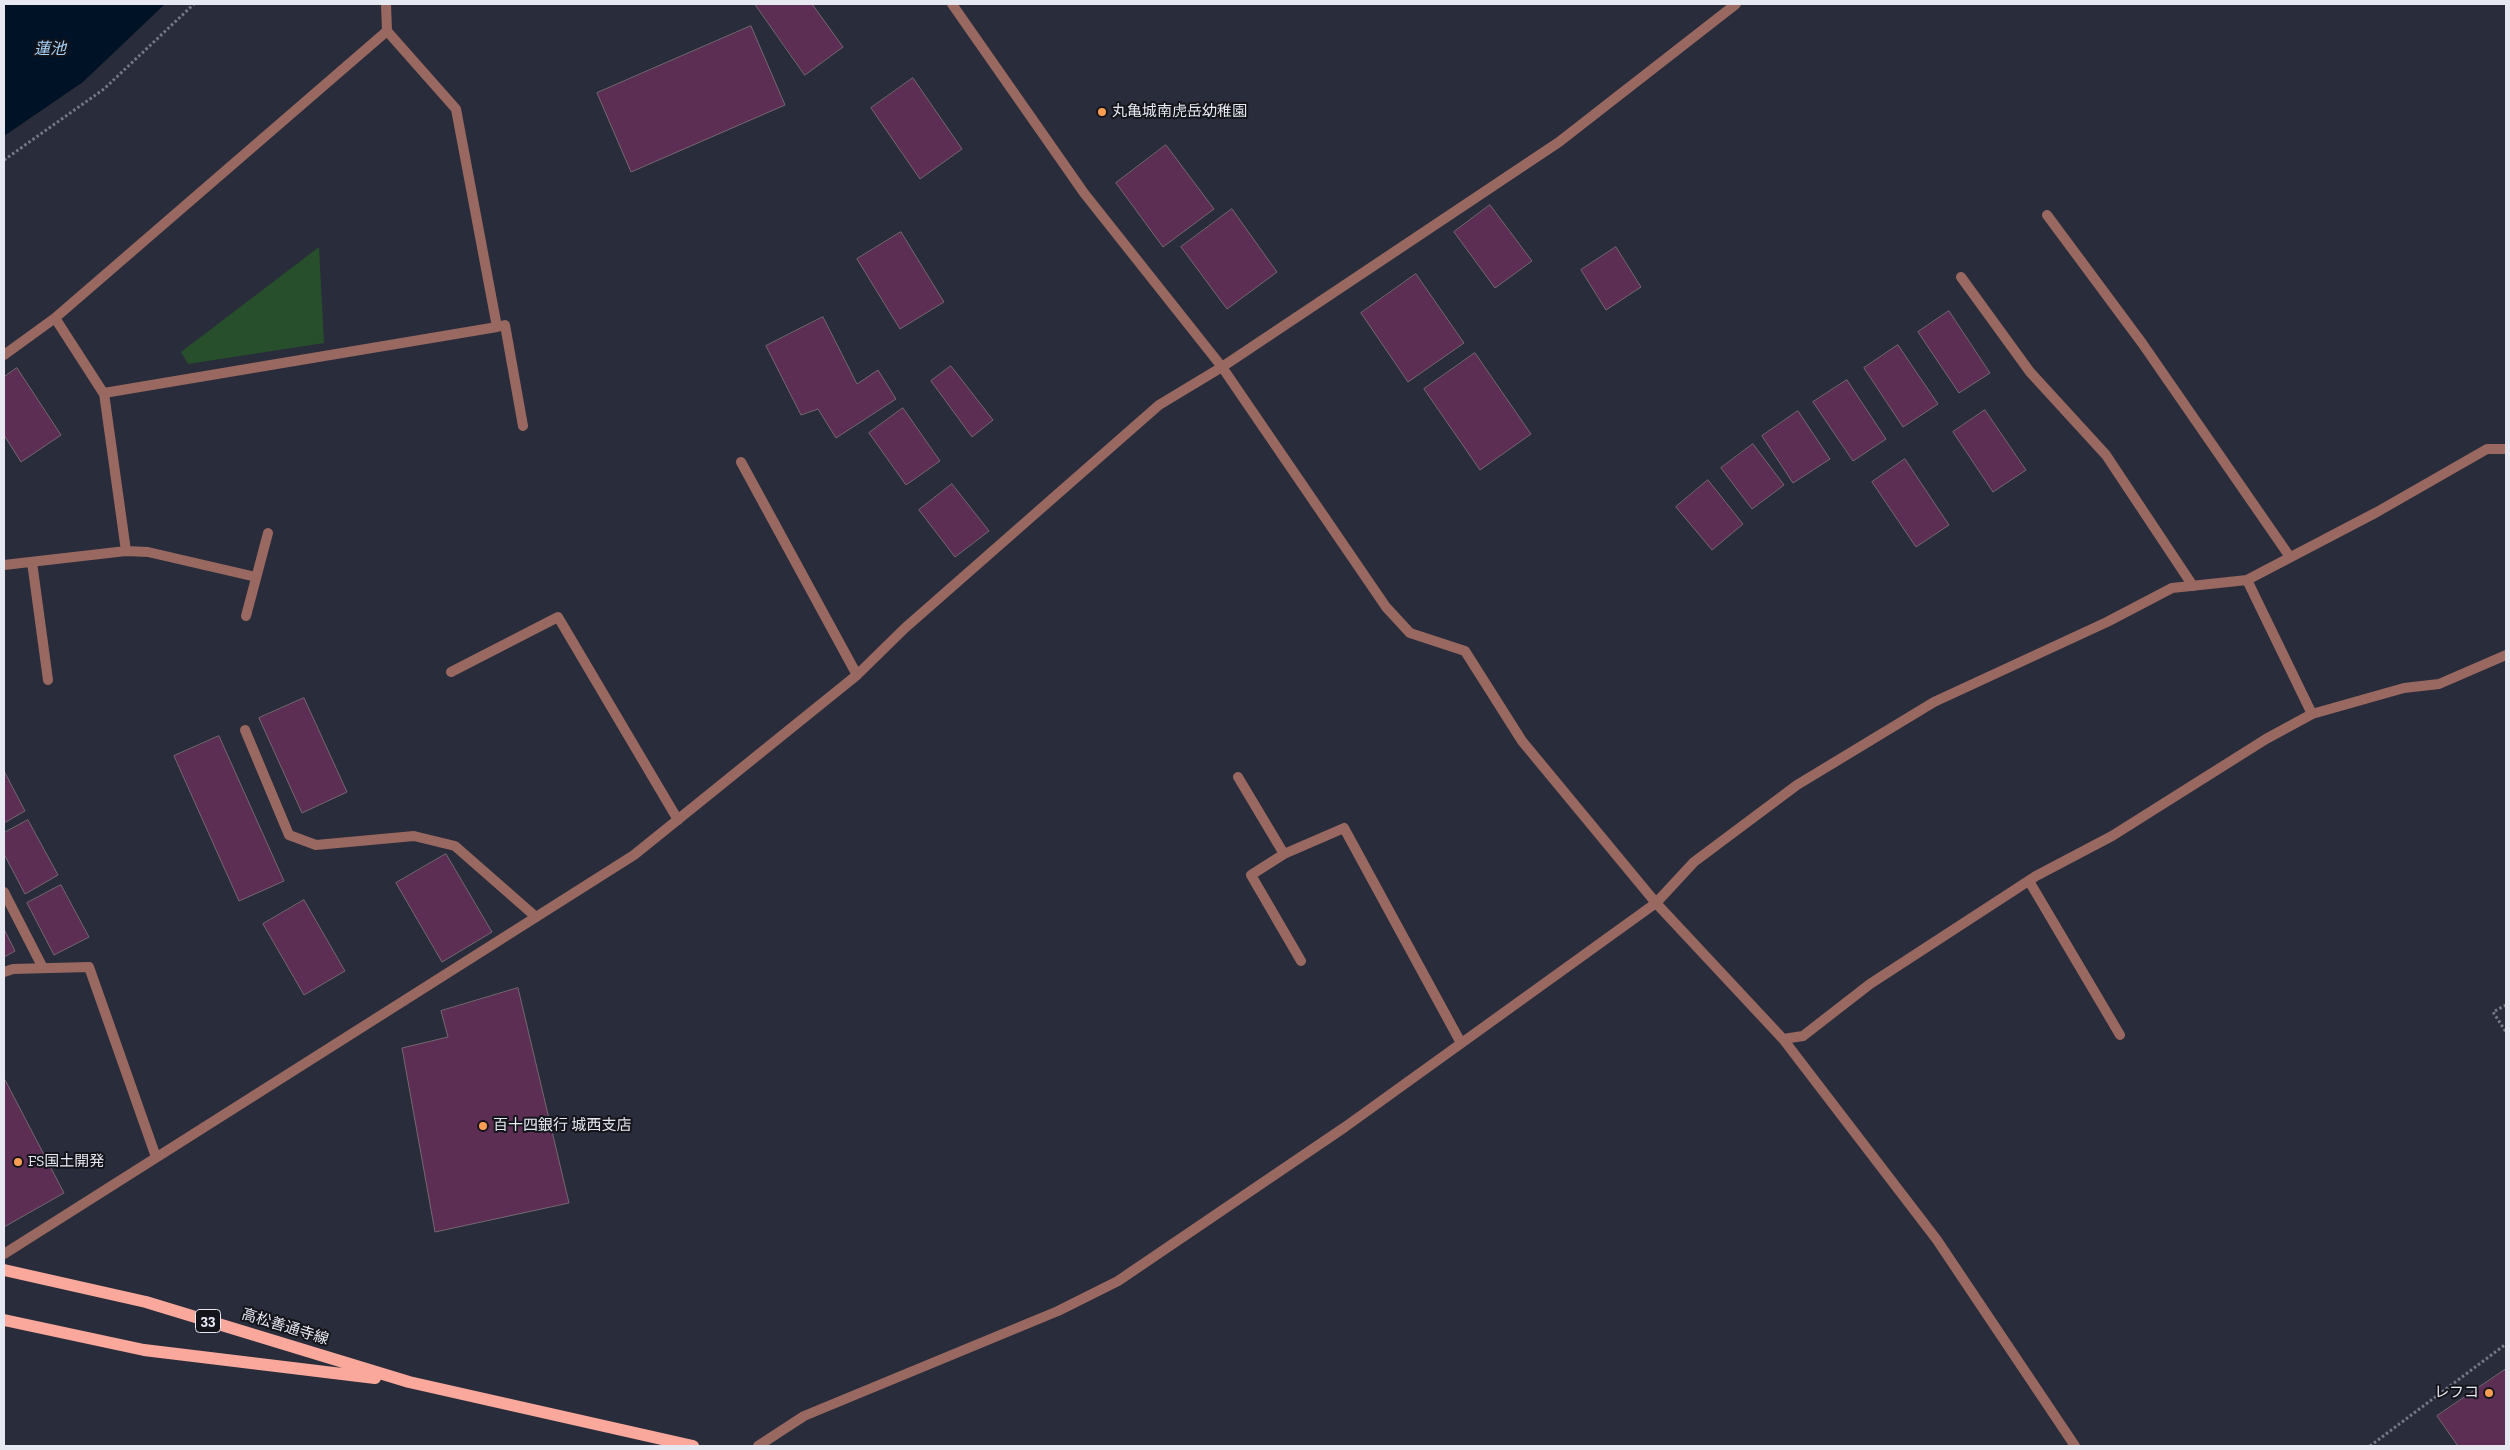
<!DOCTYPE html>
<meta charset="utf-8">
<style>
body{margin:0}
#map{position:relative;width:2510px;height:1450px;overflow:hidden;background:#292c3a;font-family:"Zilla Slab",serif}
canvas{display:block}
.frame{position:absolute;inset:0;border:5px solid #e6e8f2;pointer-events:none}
</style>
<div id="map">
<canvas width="2510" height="1450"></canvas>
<div class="frame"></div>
</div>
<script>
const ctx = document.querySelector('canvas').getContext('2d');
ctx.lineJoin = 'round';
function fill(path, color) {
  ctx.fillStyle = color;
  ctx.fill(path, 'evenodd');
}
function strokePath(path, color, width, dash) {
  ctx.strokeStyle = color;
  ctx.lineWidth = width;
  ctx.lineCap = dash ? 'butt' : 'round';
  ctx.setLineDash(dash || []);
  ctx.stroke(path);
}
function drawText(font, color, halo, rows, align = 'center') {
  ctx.font = font + ' "Zilla Slab","Noto Sans JP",serif';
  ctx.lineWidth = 4;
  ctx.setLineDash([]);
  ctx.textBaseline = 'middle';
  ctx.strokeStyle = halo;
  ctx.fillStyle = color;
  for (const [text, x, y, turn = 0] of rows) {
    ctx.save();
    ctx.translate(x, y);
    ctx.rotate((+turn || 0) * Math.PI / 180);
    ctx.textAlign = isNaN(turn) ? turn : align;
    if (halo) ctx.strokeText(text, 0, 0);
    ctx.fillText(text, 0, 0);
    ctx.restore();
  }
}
fill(new Path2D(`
 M319,247L324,343L188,364L181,352Z`), '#274f2b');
fill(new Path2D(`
 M4,4H165L83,82L4,136Z`), '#001226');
const building = new Path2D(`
 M755,4H812L843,47L805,75Z
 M751,26L785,105L631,172L597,93Z
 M913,78L962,149L920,179L871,108Z
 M1166,145L1214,209L1163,247L1116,183Z
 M1490,205L1532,261L1495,288L1454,232Z
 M1232,209L1277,272L1227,309L1181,247Z
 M901,232L944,302L900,329L857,259Z
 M1616,247L1641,287L1606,310L1581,270Z
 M1416,274L1464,343L1408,382L1361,313Z
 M1949,311L1990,373L1959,393L1918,332Z
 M823,317L857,384L878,370L896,399L836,438L818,409L801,415L766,346Z
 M1898,345L1938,404L1903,427L1864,368Z
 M1475,353L1531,434L1480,470L1424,389Z
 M951,366L993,420L972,437L931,381Z
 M17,368L61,435L21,462L4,435V377Z
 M1847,380L1886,439L1853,461L1813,402Z
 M903,408L940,461L906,485L869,433Z
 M1985,410L2026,470L1993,492L1953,432Z
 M1798,411L1830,459L1793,483L1762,436Z
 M1753,444L1784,485L1752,509L1721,468Z
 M1905,459L1949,525L1916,547L1872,482Z
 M1708,480L1743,524L1712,550L1676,507Z
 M952,484L989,531L955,557L919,510Z
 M304,698L347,792L302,813L259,718Z
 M219,736L284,881L239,901L174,756Z
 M4,771L25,811L4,823Z
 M28,820L58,875L25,894L4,854V833Z
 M446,854L492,932L442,962L396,883Z
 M61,885L89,937L54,955L27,903Z
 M304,900L345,971L304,995L263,924Z
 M4,929L15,951L4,957Z
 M518,988L569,1203L435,1232L402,1048L448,1037L441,1011Z
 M4,1078L64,1193L4,1227Z
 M2506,1369V1446H2458L2437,1416Z`);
fill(building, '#5c2e54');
strokePath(building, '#766772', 1);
strokePath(new Path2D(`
 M4,160L104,89L194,4
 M2506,1005L2493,1012L2506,1032
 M2370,1446L2506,1344`), '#767885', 3, [2.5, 2.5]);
strokePath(new Path2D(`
 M451,672L558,617L678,820
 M245,730L289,835L316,845L414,836L455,846L536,917`), '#996860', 10);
strokePath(new Path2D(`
 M952,4L1084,193L1222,367L1386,607L1410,633L1465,651L1522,741L1656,903L1783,1039L1803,1036L1870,984L2036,876L2112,836L2266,739L2312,714L2247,580
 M2047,215L2142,343L2290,557
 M1961,277L2030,372L2106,455L2193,586
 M55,318L104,394
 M497,327L505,325L523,426
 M4,355L55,318L387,31
 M741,462L857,675
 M126,551L148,552L256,577
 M32,562L48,680
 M4,565L126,551L104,393L497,327L456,109L387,31L386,4
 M246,616L268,533
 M2312,714L2404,688L2439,684L2506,655
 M1238,777L1284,854
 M2029,881L2120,1035
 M4,892L43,968
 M1301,961L1251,875L1284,854L1344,828L1461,1043
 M4,972L13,969L89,967L156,1157
 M1783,1039L1937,1240L2075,1446
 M4,1254L634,855L857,675L905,628L1159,405L1222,367L1559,142L1736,4
 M758,1446L804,1416L1058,1311L1118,1281L1345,1127L1656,903L1694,862L1797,785L1934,702L2107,622L2172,588L2247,580L2377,512L2487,449H2506`), '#996860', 10);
strokePath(new Path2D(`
 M4,1270L146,1302L409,1382L693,1446
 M4,1320L144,1350L375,1378`), '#faa89b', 12);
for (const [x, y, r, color] of [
 [1102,112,5,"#fc9d54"],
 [483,1126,5,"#fc9d54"],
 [18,1162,5,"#fc9d54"],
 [2489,1393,5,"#fc9d54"]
]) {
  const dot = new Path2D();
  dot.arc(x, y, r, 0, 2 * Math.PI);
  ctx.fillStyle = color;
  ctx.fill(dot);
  strokePath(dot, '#14151b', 2);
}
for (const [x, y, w] of [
 [208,1321,25]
]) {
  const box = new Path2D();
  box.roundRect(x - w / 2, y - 11.5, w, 23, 4);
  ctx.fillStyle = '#14151b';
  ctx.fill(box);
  strokePath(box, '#e6e8f2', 1);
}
drawText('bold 14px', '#e6e8f2', null, [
 ["33",208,1321]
]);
drawText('15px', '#e6e8f2', '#14151b', [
 ["丸亀城南虎岳幼稚園",1112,112],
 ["百十四銀行 城西支店",493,1126],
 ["FS国土開発",28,1162],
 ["レフコ",2479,1393,"right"]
], 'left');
drawText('15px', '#e6e8f2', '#14151b', [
 ["高松善通寺線",285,1327,17]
]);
drawText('italic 16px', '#a9d2f9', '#14151b', [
 ["蓮池",50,49]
]);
</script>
